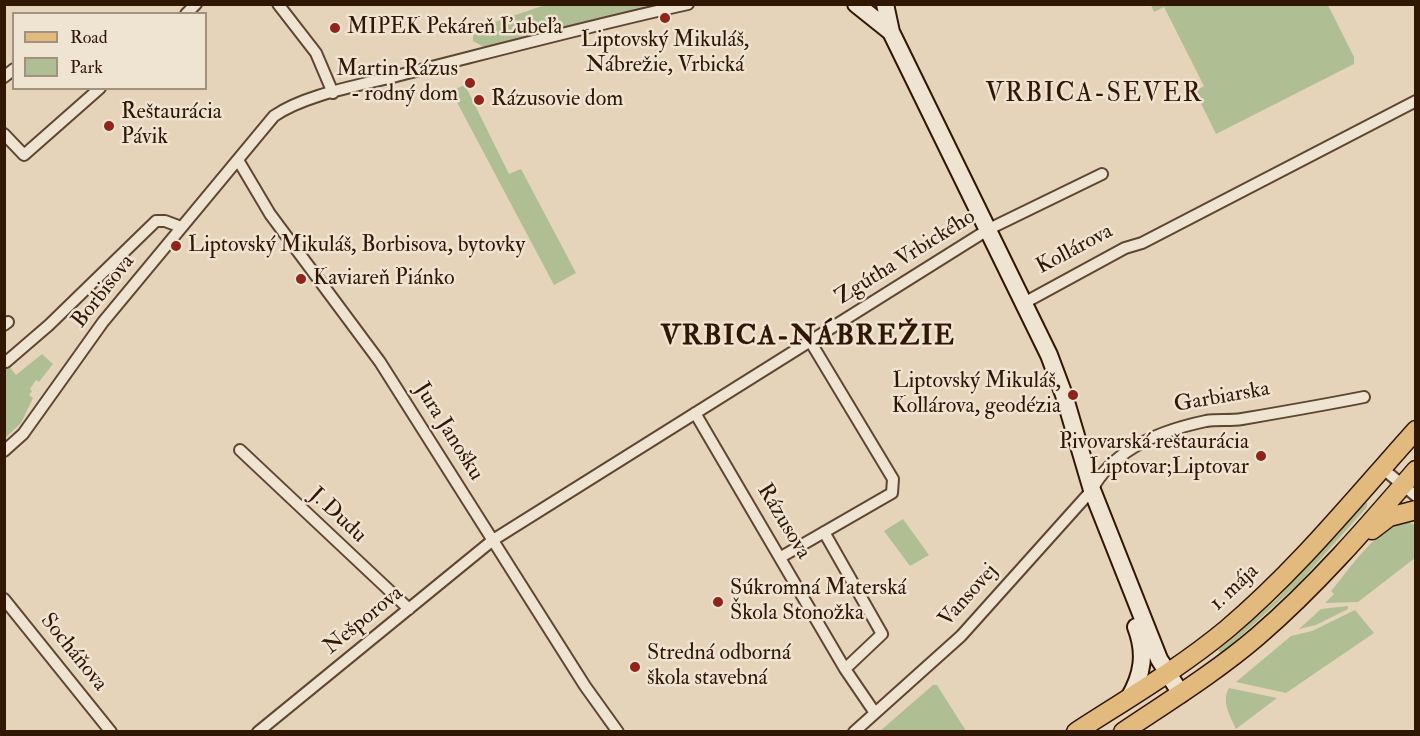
<!DOCTYPE html>
<meta charset="utf-8">
<style>
body{margin:0}
#map{position:relative;width:1420px;height:736px;overflow:hidden;background:#e6d4ba;font-family:"IM FELL Double Pica",serif}
canvas{display:block}
.frame{position:absolute;inset:0;border:6px solid #301704;pointer-events:none}
.legend{position:absolute;left:12px;top:12px;width:195px;height:78px;box-sizing:border-box;background:#efe3d2;border:2px solid #a39180;margin:0;padding:8px 10px;list-style:none;font-size:18px;color:#301704}
.legend li{display:flex;align-items:center;gap:12px;height:30px}
.legend b{width:30px;border:2px solid #a39180}
</style>
<div id="map">
<canvas width="1420" height="736"></canvas>
<div class="frame"></div>
<ul class="legend">
<li><b style="height:8px;background:#e3ba7d"></b>Road</li>
<li><b style="height:16px;background:#b0be94"></b>Park</li>
</ul>
</div>
<script>
const ctx = document.querySelector('canvas').getContext('2d');
ctx.lineJoin = 'round';
function fill(path, color) {
  ctx.fillStyle = color;
  ctx.fill(path, 'evenodd');
}
function strokePath(path, color, width, dash) {
  ctx.strokeStyle = color;
  ctx.lineWidth = width;
  ctx.lineCap = dash ? 'butt' : 'round';
  ctx.setLineDash(dash || []);
  ctx.stroke(path);
}
function drawText(font, color, halo, rows, align = 'center') {
  ctx.font = font + ' "IM FELL Double Pica",serif';
  ctx.lineWidth = 5;
  ctx.setLineDash([]);
  ctx.textBaseline = 'middle';
  ctx.strokeStyle = halo;
  ctx.fillStyle = color;
  for (const [text, x, y, turn = 0] of rows) {
    ctx.save();
    ctx.translate(x, y);
    ctx.rotate((+turn || 0) * Math.PI / 180);
    ctx.textAlign = isNaN(turn) ? turn : align;
    if (halo) ctx.strokeText(text, 0, 0);
    ctx.fillText(text, 0, 0);
    ctx.restore();
  }
}
fill(new Path2D(`
 M545,5V4L658,5L484,47L473,41V32L477,28Z
 M1151,5H1328L1354,57V64L1216,134L1195,91L1204,86L1164,7L1154,12Z
 M465,85L509,174L521,169L576,273L554,285L451,91Z
 M42,354L53,364L39,382L36,380L30,389L32,391L29,395L33,398L21,423L5,438L4,360L16,375Z
 M1363,502L1367,503V507L1299,583L1221,654L1218,650L1276,600Z
 M903,519L929,555L910,566L884,531Z
 M1408,522L1415,525V558L1358,602L1325,603L1334,594L1331,591C1350,569 1377,526 1408,522Z
 M1348,606V609L1316,625L1299,629L1321,609Z
 M1355,610L1374,633L1286,693L1236,682L1291,636L1312,631Z
 M933,685H937L966,731H880Z
 M1229,688L1277,698L1236,729C1230,716 1221,701 1229,688Z`), '#b0be94');
const street = new Path2D(`
 M278,4L316,53L333,93
 M186,14L196,4
 M4,77L14,69
 M4,134L24,155L100,88
 M238,160L270,214L380,362L585,686L618,732
 M1024,303L1125,248L1142,243L1416,101
 M4,325L8,322
 M6,362L49,325L156,221H165L181,227
 M695,413L845,669L875,713
 M240,450L409,609
 M4,451L23,434L103,322L274,116C308,93 364,85 404,74C499,50 593,25 688,4
 M1382,468L1416,496
 M824,532L882,634L845,669
 M781,557L892,493L893,479L810,341
 M4,599L111,732
 M258,732L493,540L989,229L1102,174
 M854,732L961,636L1092,490C1113,449 1163,430 1206,421C1218,419 1230,421 1242,419C1283,412 1324,405 1364,397`);
const secondary = new Path2D(`
 M856,4L891,32
 M885,4L891,32L1049,355L1064,395L1092,490L1159,659L1181,694
 M1129,698C1143,674 1146,653 1136,627`);
const primary = new Path2D(`
 M1372,530L1389,517L1416,510
 M1076,732C1127,699 1180,668 1227,629C1297,570 1355,498 1416,430
 M1123,732C1169,701 1216,672 1258,636C1316,586 1366,528 1416,470`);
strokePath(street, '#5e4632', 14);
strokePath(secondary, '#301704', 20);
strokePath(primary, '#301704', 21);
strokePath(street, '#efe3d2', 10);
strokePath(secondary, '#efe3d2', 16);
strokePath(primary, '#e3ba7d', 18);
for (const [x, y, r, color] of [
 [665,18,6,"#8f2418"],
 [335,28,6,"#8f2418"],
 [470,83,6,"#8f2418"],
 [479,100,6,"#8f2418"],
 [109,126,6,"#8f2418"],
 [176,246,6,"#8f2418"],
 [301,279,6,"#8f2418"],
 [1073,395,6,"#8f2418"],
 [1261,456,6,"#8f2418"],
 [718,602,6,"#8f2418"],
 [635,667,6,"#8f2418"]
]) {
  const dot = new Path2D();
  dot.arc(x, y, r, 0, 2 * Math.PI);
  ctx.fillStyle = color;
  ctx.fill(dot);
  strokePath(dot, '#efe3d2', 2);
}
drawText('22px', '#301704', '#efe3d2', [
 ["MIPEK Pekáreň Ľubeľa",347,28],
 ["Liptovský Mikuláš,",665,41,"center"],
 ["Nábrežie, Vrbická",665,66,"center"],
 ["Martin Rázus",458,70,"right"],
 ["- rodný dom",458,95,"right"],
 ["Rázusovie dom",491,100],
 ["Reštaurácia",121,113],
 ["Pávik",121,138],
 ["Liptovský Mikuláš, Borbisova, bytovky",188,246],
 ["Kaviareň Piánko",313,279],
 ["Liptovský Mikuláš,",1061,382,"right"],
 ["Kollárova, geodézia",1061,407,"right"],
 ["Pivovarská reštaurácia",1249,443,"right"],
 ["Liptovar;Liptovar",1249,468,"right"],
 ["Súkromná Materská",730,589],
 ["Škola Stonožka",730,614],
 ["Stredná odborná",647,654],
 ["škola stavebná",647,679]
], 'left');
drawText('22px', '#301704', '#efe3d2', [
 ["Kollárova",1075,250,-28],
 ["Zgútha Vrbického",906,258,-32],
 ["Borbisova",104,292,-52],
 ["Garbiarska",1222,398,-10],
 ["Jura Janošku",448,432,58],
 ["J. Dudu",337,516,43],
 ["Rázusova",783,522,59],
 ["1. mája",1235,588,-43],
 ["Vansovej",969,596,-48],
 ["Nešporova",364,621,-39],
 ["Socháňova",73,653,51]
]);
ctx.letterSpacing = '1.5px';
drawText('26px', '#301704', '#efe3d2', [
 ["VRBICA-SEVER",1094,95]
]);
ctx.letterSpacing = '0px';
ctx.letterSpacing = '1.5px';
drawText('bold 28px', '#301704', '#efe3d2', [
 ["VRBICA-NÁBREŽIE",808,338]
]);
ctx.letterSpacing = '0px';
</script>
